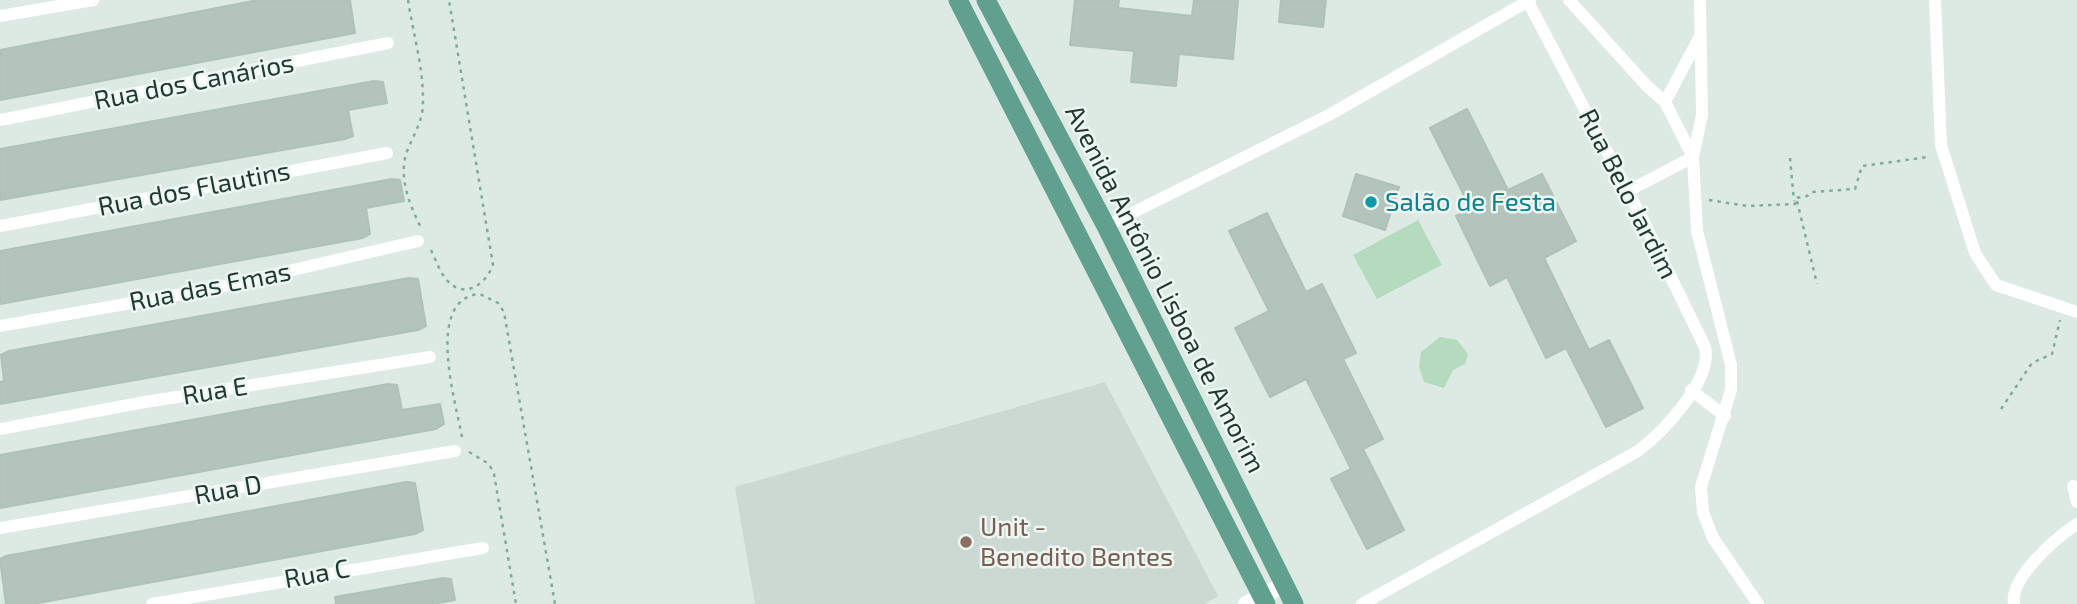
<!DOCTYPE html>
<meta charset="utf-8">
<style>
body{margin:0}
canvas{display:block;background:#dde9e3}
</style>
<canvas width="2077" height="604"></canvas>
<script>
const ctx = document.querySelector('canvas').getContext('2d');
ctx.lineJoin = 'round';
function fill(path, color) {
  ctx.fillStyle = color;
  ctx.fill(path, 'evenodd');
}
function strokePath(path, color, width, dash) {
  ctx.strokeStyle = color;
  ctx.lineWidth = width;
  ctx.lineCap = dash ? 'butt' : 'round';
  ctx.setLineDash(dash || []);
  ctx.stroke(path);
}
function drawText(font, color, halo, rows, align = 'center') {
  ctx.font = font + ' "Exo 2",sans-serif';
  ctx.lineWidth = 5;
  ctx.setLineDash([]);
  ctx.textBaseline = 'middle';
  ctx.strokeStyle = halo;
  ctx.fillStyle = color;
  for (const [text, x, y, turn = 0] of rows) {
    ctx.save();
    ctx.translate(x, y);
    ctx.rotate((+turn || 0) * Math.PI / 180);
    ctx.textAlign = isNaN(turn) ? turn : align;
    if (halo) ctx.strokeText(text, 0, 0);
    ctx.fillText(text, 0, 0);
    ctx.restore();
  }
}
fill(new Path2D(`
 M1105,382L1218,596L1204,604H755L735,487Z`), '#cbd9d2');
fill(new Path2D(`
 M1418,220L1442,265L1377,299L1353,255Z
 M1440,337L1457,340L1468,354L1465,364L1453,370L1444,388L1424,382L1419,367L1421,352Z`), '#b5dbbf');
const building = new Path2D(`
 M258,0H350L355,33L0,100V50Z
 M1075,0H1119L1118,8L1192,16L1194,0H1238L1233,59L1179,54L1176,86L1131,82L1134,51L1070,45Z
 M1281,0H1326L1323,27L1279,22Z
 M374,81L383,82L387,103L348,110L353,136L345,139L0,200V149Z
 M1467,109L1508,190L1542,174L1576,241L1544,258L1589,350L1609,340L1643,408L1606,427L1566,348L1546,358L1507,277L1490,286L1456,216L1471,209L1430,128Z
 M1356,174L1399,187L1385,230L1343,216Z
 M392,179L400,180L404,201L366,208L370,234L363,238L0,304V251Z
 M1267,213L1306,292L1322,284L1356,353L1343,359L1383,439L1363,449L1404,530L1367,549L1331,479L1351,469L1306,379L1270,397L1235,328L1269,311L1229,231Z
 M409,278L418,279L426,326L418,330L0,404V382L4,381L1,355L9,351Z
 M388,384L397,385L402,410L440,404L444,424L436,429L0,508V455Z
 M406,482L415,483L423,530L415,534L33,604H6L0,559L6,556Z
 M443,578L451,579L455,600L432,604H336L335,597Z`);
fill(building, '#b2c4bc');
strokePath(building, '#afc2ba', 2);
strokePath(new Path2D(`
 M408,0C413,33 424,70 423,103C423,122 412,137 406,154C399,180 410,205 421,228
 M1790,158L1794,201
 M1709,200L1747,206L1795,204L1796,198L1807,196L1812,192L1855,189L1862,166L1928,157
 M1797,201L1817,284
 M431,250C435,258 438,267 443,275C460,301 484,288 493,265L449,0
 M2001,409L2032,363L2052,354L2060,320
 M462,437C456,403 424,298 480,294L498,303L504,312L555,604
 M469,452L489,464L494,474L516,604`), '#7dad9d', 2.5, [3.5, 5]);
strokePath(new Path2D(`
 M1569,0L1646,85L1665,102L1693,157L1628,191
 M1700,0L1702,115L1693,157L1697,231L1731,365V390L1701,487L1703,512L1713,538L1758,604
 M1935,0L1941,145L1975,253L1996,285L2077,312
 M0,16L93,0
 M1665,102L1699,38
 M0,120L388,43
 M0,226L387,153
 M1106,226L1329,115L1530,0
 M0,326L211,289L418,241
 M1691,390L1725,416
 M0,429L145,402L430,357
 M2073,486L2077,502
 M0,528L455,451
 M152,604L483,548
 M1362,604L1638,451C1663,432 1713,380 1705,347L1643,220L1527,0
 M2014,604C2009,578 2057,537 2077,524`), '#fff', 12);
strokePath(new Path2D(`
 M1246,604L1284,585`), '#fff', 16);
strokePath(new Path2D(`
 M958,0L1266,604
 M986,0L1106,226L1294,604`), '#619f8e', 19);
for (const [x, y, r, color] of [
 [1371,202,7,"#0f9aa8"],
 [966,542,7,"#8d6e63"]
]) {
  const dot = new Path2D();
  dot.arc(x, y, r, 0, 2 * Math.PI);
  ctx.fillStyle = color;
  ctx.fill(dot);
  strokePath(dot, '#edf6f1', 2.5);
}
drawText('26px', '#1f3831', '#edf6f1', [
 ["Rua dos Canários",194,82,-11],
 ["Rua dos Flautins",194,189,-11],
 ["Rua Belo Jardim",1628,194,63],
 ["Rua das Emas",210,287,-11],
 ["Avenida Antônio Lisboa de Amorim",1165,289,63],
 ["Rua E",215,391,-9],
 ["Rua D",228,490,-10],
 ["Rua C",317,574,-10]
]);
drawText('26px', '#0d838f', '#edf6f1', [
 ["Salão de Festa",1385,202]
], 'left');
drawText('26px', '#785e54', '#edf6f1', [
 ["Unit -",980,527],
 ["Benedito Bentes",980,557]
], 'left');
</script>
